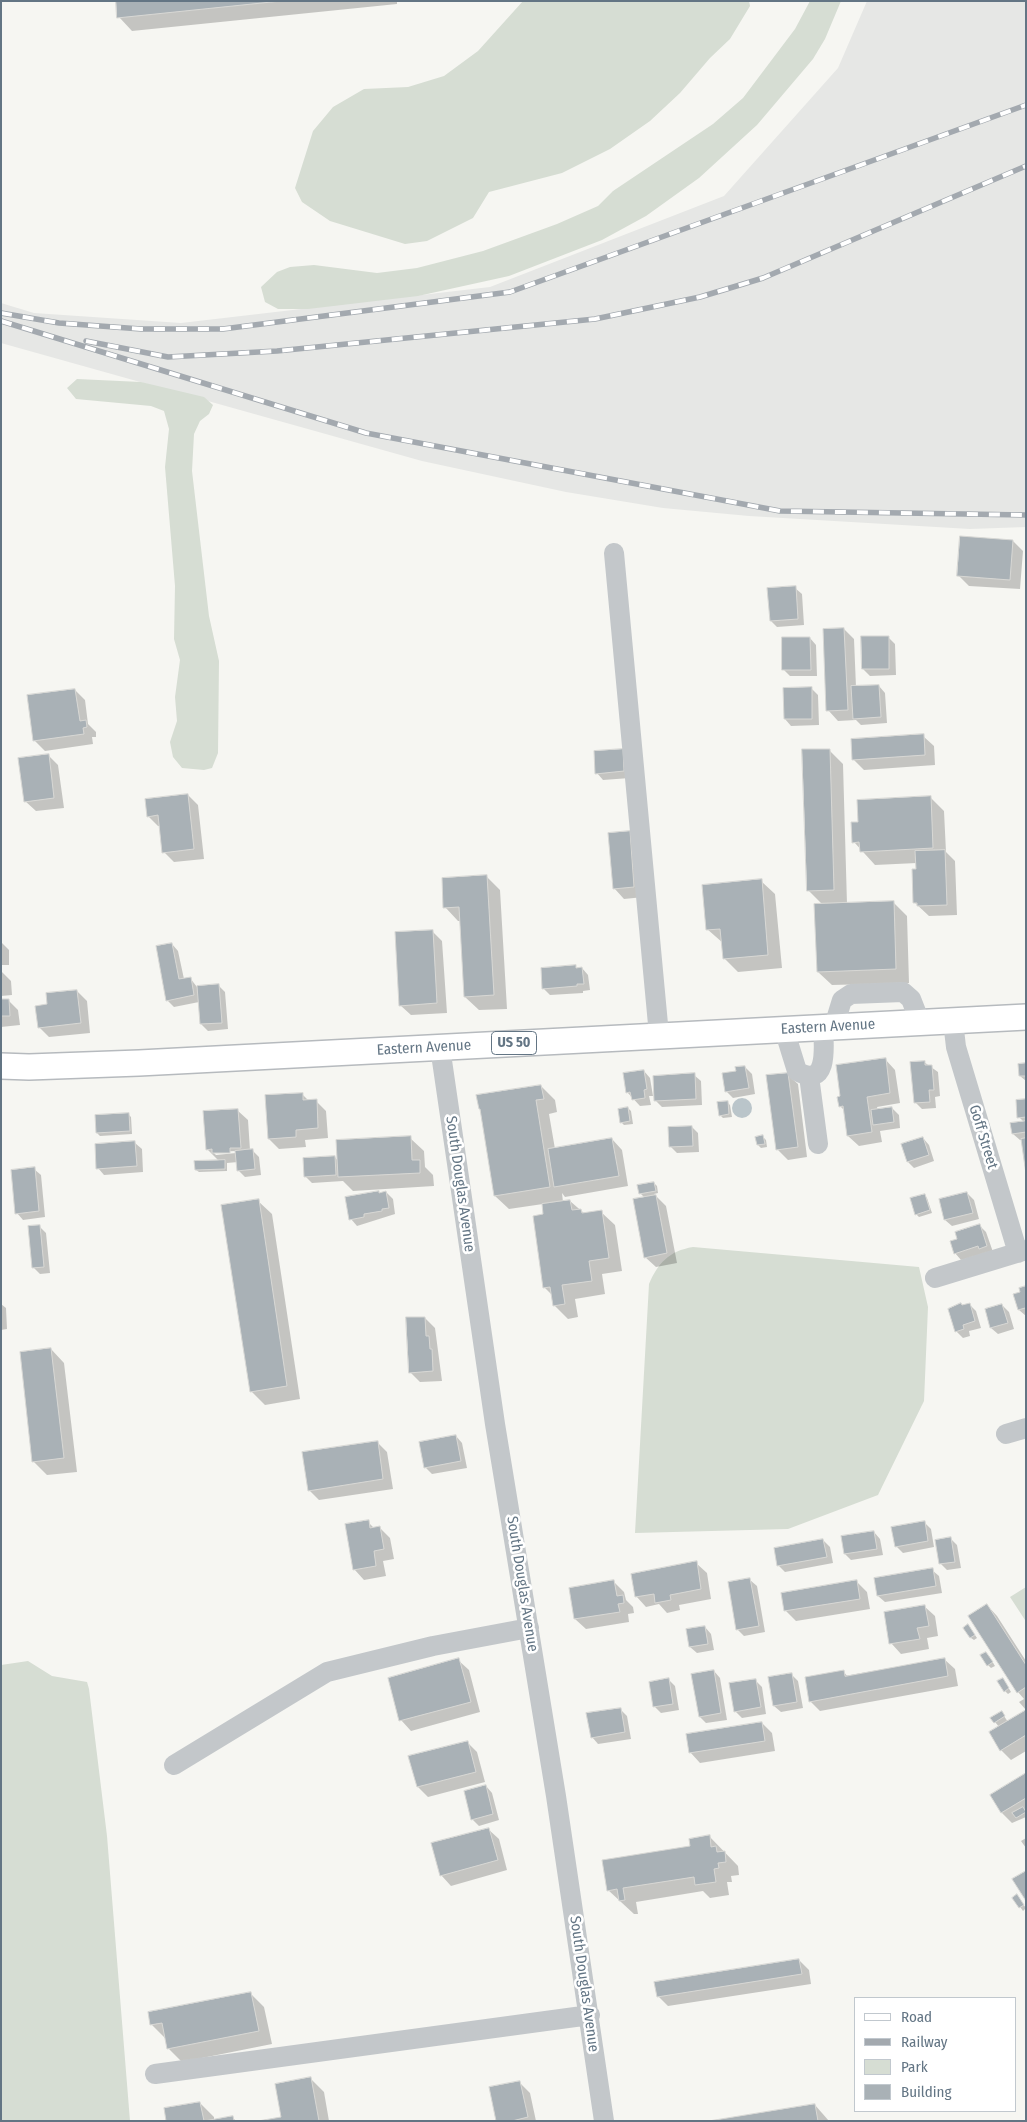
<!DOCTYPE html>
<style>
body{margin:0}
#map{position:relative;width:1027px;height:2122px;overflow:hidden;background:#f6f6f2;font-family:"Fira Sans Condensed",sans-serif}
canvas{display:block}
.frame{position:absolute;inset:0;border:2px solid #637584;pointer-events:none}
.legend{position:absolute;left:854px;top:1997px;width:162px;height:115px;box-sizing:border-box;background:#fff;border:1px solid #c1c8ce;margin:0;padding:6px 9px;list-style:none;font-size:15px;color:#637584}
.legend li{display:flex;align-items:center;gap:10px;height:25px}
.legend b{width:25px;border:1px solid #c1c8ce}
</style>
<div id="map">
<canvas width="1027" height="2122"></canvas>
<div class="frame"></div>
<ul class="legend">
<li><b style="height:6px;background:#fff"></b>Road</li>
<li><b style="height:6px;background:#a3a9af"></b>Railway</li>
<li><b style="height:14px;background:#d6ddd3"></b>Park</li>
<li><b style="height:14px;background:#a9b1b6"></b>Building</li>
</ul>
</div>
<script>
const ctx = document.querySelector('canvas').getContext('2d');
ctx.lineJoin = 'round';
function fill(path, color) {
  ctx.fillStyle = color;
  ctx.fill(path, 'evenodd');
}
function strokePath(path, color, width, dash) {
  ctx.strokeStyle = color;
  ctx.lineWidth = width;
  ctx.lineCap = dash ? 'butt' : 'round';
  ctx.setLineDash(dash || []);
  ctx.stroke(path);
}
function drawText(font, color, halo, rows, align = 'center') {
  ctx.font = font + ' "Fira Sans Condensed",sans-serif';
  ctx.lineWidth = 5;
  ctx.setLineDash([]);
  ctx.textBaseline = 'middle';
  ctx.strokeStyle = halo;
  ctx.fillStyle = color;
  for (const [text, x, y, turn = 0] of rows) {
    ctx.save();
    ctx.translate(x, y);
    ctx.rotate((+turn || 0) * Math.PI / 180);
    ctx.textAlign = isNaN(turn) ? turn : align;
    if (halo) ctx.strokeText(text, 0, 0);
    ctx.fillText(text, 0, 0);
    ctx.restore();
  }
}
fill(new Path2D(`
 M867,1H1026V527L970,529L749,516L663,508L566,492L422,461L1,343V303L34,313L181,323L490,287L724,196L838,68Z`), '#e6e7e5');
fill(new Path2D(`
 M523,1H749L750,6L730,39L710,58L680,93L650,121L610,149L562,173L489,192L473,218L427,241L405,244L330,221L302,202L295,188L313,131L333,107L364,89L408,87L444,76L478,51Z
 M810,1H841L825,39L813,59L757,125L699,178L646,216L602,240L509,276L418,296L308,309H278L265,302L261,287L277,272L290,267L314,265L377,273L417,268L483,251L557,224L598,206L613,191L713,124L743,98L795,29Z
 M77,379L141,382L204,397L213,405L209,414L200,421L194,434L192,471L209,616L219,661L218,753L212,768L204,770L182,768L173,757L170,742L177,721L175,697L180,660L174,639L175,586L165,467L169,429L164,411L151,406L76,399L67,388Z
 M693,1247L919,1267L928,1307L924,1401L878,1495L788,1529L635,1533L649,1284C658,1263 669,1251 693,1247Z
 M1026,1587V1619L1025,1620L1010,1597Z
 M28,1661L52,1676L87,1682L89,1689L107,1836L130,2121H1V1665Z`), '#d6ddd3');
fill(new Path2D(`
 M732 1108a10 10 0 1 1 20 0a10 10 0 1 1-20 0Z`), '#bac5ca');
fill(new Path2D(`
 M117,1H397V4L132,31L119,17Z
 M1013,541L1023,551L1020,589L969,586L959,576Z
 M795,588L802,594L804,625L777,627L771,621Z
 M844,629L854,639L856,687L879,686L885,693L887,723L861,725L856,720L838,721L828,710Z
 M888,637L895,644L896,675L870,676L863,669Z
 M810,638L816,645L817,676H790L784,670Z
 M811,688L818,695L819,725L791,726L785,719Z
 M75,690L85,700L88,724L96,732V737H92L93,744L45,751L34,740Z
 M923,736L934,746L935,765L864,770L853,759Z
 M622,750L630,778L603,780L597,773Z
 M829,750L843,764L847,904L893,902L907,916L909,983L832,985L818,972L823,905L808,890Z
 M48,755L58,765L64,808L36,811L25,801Z
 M188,795L198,805L204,859L174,862L164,852L161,826H158L148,816Z
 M930,797L944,811L946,852L955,861L957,915L929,916L914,902L917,863L875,865L854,842L859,823Z
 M629,832L639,842L644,897L624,899L614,888Z
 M487,877L500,890L507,1009L479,1010L465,997L461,921H458L445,907Z
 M761,881L775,894L782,968L738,972L724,958L723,943L707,929Z
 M432,931L442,941L447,1013L411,1015L400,1005Z
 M1,942L9,950V965H1Z
 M172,944L178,951L184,979L190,978L197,987L219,986L225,992L228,1029L208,1031L201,1024L199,1002L174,1007L167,1000Z
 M575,967L577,969L582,968L588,975L590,990L583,991V993L550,995L544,989Z
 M1,971L11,981L12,995L1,996Z
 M77,991L87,1001L90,1033L49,1037L39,1027L49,1005Z
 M1,1000H8L18,1010L20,1025L1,1027Z
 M885,1059L895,1070L900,1103L877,1107L878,1110L892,1108L899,1115L900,1128L880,1131L882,1142L859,1146L848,1136L845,1111L840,1106Z
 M924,1062L938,1072L940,1096L935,1097L936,1108L922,1109L915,1102Z
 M1026,1064V1081L1020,1076Z
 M745,1067L752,1074L755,1094L733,1098L726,1091L737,1072Z
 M644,1071L650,1078L653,1096H649L651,1105L640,1106L627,1092Z
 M787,1074L798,1084L807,1157L788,1160L778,1150Z
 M694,1075L701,1081L702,1105L662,1107L655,1100Z
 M541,1086L555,1100L557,1112L549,1114L555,1149L612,1139L622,1150L628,1186L565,1197L562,1193L563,1202L570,1201L585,1214L601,1212L615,1225L622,1271L602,1274L605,1294L575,1299L578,1317L568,1319L554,1305L553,1296L545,1288L543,1204L509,1209L495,1196Z
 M302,1094L309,1101H316L326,1111L328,1138L305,1140L306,1147L279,1149L269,1139Z
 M1026,1101V1165L1023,1140H1020L1013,1134L1024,1122L1019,1117Z
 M727,1102L730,1105L732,1117L723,1118L720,1115Z
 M628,1108L631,1111L633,1124L624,1125L621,1122Z
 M237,1110L248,1120L250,1150H252L259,1157L261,1175L245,1177L238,1170V1162L227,1163V1171L199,1172L196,1170L219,1161L207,1149ZM236,1151V1153L216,1155L213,1152Z
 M128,1114L131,1117L132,1134L100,1136L97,1133Z
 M692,1127L698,1133L699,1152L677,1153L670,1146Z
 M763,1137L766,1140L767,1147L761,1148L758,1145Z
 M410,1138L424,1151L425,1167L433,1175L434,1186L353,1191L343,1181L312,1183L305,1176L335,1157L338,1161Z
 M923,1138L929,1145L934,1161L914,1168L908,1162Z
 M135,1143L142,1149L143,1172L104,1175L98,1168Z
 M34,1169L41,1175L45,1217L23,1220L17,1213Z
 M654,1183L657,1186L658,1193L654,1194L666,1206L677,1263L656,1267L645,1257V1198L640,1193Z
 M378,1192L380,1194L386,1192L393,1199L395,1214L357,1226L351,1219Z
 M967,1193L974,1200L979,1219L952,1226L945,1220L940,1200Z
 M924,1195L927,1198L932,1213L919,1217L916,1214Z
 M258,1201L272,1214L300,1399L265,1405L251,1391Z
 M979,1225L986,1232L993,1252L961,1260L955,1253Z
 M39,1226L46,1233L50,1273L40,1274L33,1267Z
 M1026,1287V1316L1019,1310L1022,1293Z
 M1,1304L6,1308L7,1329L1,1330Z
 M969,1304L976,1311L981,1328L969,1331L970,1336L963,1338L956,1331L963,1306Z
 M1002,1305L1009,1312L1014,1329L998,1334L991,1328L986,1310Z
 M425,1318L435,1328L442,1381L420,1382L410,1372Z
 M51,1349L64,1363L77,1472L47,1475L33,1461Z
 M456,1436L462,1443L467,1468L432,1474L426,1468Z
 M377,1442L387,1452L393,1489L319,1500L309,1490Z
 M368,1522L375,1529L380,1528L390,1538L394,1559L383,1561L386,1576L364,1580L354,1569Z
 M924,1522L931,1529L934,1547L903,1553L896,1546Z
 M874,1532L880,1539L883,1555L851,1560L845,1554Z
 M950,1538L957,1545L961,1568L947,1570L941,1564Z
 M823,1540L830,1547L833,1563L785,1572L778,1565Z
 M696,1563L707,1573L711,1599L679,1605L680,1610L667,1613L659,1604L646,1607L636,1596Z
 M932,1570L939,1576L942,1593L885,1602L878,1596Z
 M750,1580L757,1586L765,1632L744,1636L737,1629Z
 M856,1581L867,1592L870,1609L796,1621L786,1611Z
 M614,1582L624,1592L626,1600L633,1607L634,1613L628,1614L629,1622L586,1629L575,1619Z
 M987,1605L997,1616L1026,1661V1710L1019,1702L1024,1699L1018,1692Z
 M924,1606L935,1616L938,1636L927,1638L929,1649L901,1654L891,1643Z
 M705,1627L711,1634L714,1650L697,1653L690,1647Z
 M971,1629L977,1638L974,1640L971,1638Z
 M989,1656L995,1666L991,1668L988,1665Z
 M944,1659L955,1669L958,1686L820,1711L810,1701L843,1671L848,1677Z
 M458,1660L469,1670L480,1712L411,1731L401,1720Z
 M714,1671L720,1678L727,1720L706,1723L700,1717Z
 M791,1674L798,1681L803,1708L781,1712L774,1706Z
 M669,1680L675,1686L679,1710L661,1713L655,1707Z
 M755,1680L762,1687L766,1714L742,1718L735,1711Z
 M1005,1682L1011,1692L1008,1694L1005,1691Z
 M620,1709L627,1716L631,1739L598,1744L592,1737Z
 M1026,1711V1751L1011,1760L1001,1750L999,1727L992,1718L1004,1716L1008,1722Z
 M762,1723L772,1733L775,1751L700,1763L690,1752Z
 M467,1742L477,1752L485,1782L428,1797L418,1787Z
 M1026,1774V1817L1012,1823L1002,1813L992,1796Z
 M486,1786L492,1793L499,1820L479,1826L472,1819Z
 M488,1829L499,1839L507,1870L451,1886L441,1875Z
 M709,1836L738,1866L739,1875L731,1876L732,1882H727L729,1895L710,1898L703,1891L636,1902L638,1914H634L608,1890Z
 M1026,1838V1848L1021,1841Z
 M1017,1896L1026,1908L1023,1911L1014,1898Z
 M799,1960L809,1970L811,1984L668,2006L658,1996Z
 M251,1994L264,2007L272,2044L182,2062L168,2048L165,2038L152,2025Z
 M311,2079L324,2092L329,2121H266L282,2118Z
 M519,2082L530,2093L536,2121H498Z
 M200,2103L214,2117V2120L232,2117L236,2121H167Z
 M815,2105L829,2121H717Z`), '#0003');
const building = new Path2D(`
 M116,1H281L117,18Z
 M960,536L1013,540L1010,580L957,576Z
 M796,586L798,619L770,621L767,588Z
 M844,628L848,710L826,711L823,629Z
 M861,636H889V669H862Z
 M782,637H810L811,670H782Z
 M879,685L881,717L853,719L851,686Z
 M812,687V719H784L783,688Z
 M75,689L80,721L86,720L87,727L83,728L84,734L33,741L27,695Z
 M924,734L925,755L852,760L851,739Z
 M623,749L624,771L595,774L594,751Z
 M802,749H830L834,890L807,891Z
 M49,754L54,798L24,802L18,758Z
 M188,794L194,849L162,853L158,815L147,817L145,799Z
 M931,796L933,848L860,852L859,842L852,843L851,822H858L857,800Z
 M630,831L634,887L613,889L608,833Z
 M945,850L947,905L917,906V903H913L912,869H916L915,851Z
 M487,875L494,995L464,997L459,907L443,908L442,878Z
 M762,879L768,955L723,959L720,929L706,930L702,885Z
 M894,901L896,969L817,972L814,904Z
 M433,930L437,1003L399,1006L395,932Z
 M172,943L179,979L191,977L194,995L166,1001L156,946Z
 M576,965V968L582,967L584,984H577V986L542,989L541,968Z
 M219,984L222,1023L200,1024L197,986Z
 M77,990L81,1023L38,1028L35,1006L47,1004L46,993Z
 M1,999H9L10,1016H1Z
 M886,1058L890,1093L867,1097L872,1132L847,1136L843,1106L839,1107L837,1097L840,1096L836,1065Z
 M925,1061V1065H932L934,1090H929L930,1102L914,1103L910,1062Z
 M1026,1063V1076H1019L1018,1064Z
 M745,1066L749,1088L725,1092L722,1073L736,1071L735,1067Z
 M644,1070L647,1089L644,1090L645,1098L632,1100L630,1092L626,1093L623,1073Z
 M695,1073L696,1099L654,1101L653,1076Z
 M788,1073L798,1147L776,1150L766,1075Z
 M541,1085L544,1099L536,1100L550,1187L494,1196L480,1109H479L476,1095Z
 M303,1093V1100L317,1099L318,1128L296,1130V1137L268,1139L265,1095Z
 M1026,1099V1117L1017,1118L1016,1100Z
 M728,1101L729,1114L719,1116L717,1102Z
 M628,1107L630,1121L620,1123L618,1109Z
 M892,1107L894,1122L873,1125L871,1110Z
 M238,1109L241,1148H230V1153H212V1149L206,1150L203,1111Z
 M129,1113L130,1131L96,1133L95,1115Z
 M1026,1121V1132L1012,1134L1010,1123Z
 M692,1126L693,1146L669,1147L668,1127Z
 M763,1135L765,1144L757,1145L755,1137Z
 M411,1136L412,1160H420V1173L338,1177L336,1140Z
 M923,1137L929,1155L907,1162L901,1144Z
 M612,1138L619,1176L554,1187L548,1149Z
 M1026,1138V1174L1021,1139Z
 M135,1141L137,1166L96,1169L95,1144Z
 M253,1149L255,1169L237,1171L235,1151Z
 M335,1156L336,1175L304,1177L303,1158Z
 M225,1160V1169L195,1170L194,1161Z
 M35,1167L39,1211L15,1214L11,1170Z
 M654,1182L656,1191L639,1194L637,1185Z
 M379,1191V1193L386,1191L389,1208L382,1209V1211L364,1214V1217L349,1220L345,1197Z
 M967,1192L973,1213L944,1220L939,1199Z
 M925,1194L930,1210L915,1215L910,1198Z
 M656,1195L667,1253L644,1258L633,1199Z
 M259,1199L287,1386L250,1392L221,1205Z
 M570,1200L572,1210L581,1209L582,1213L602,1210L609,1258L589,1261L592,1281L562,1285L565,1304L553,1306L550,1287L543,1288L533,1216L543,1214L542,1204Z
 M980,1224L987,1246L979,1249L978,1246L954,1254L950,1241L957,1239L955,1232Z
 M40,1225L44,1267L32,1268L28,1226Z
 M1026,1286V1310L1025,1308L1018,1310L1013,1294L1020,1292L1019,1288Z
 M961,1303L962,1305L970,1303L975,1321L963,1325L964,1329L955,1332L948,1309Z
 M1002,1304L1008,1323L990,1328L985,1309Z
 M406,1317H425L426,1336H429L430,1349H432L433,1371L409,1373Z
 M51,1348L64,1458L32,1462L20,1352Z
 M456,1435L461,1461L424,1468L419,1442Z
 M378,1441L383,1479L308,1491L302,1452Z
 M369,1520L370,1528L380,1526L384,1549L374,1551L376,1566L353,1570L345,1524Z
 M925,1521L928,1541L895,1547L891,1527Z
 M874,1531L877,1549L844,1554L841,1536Z
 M951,1537L955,1562L939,1564L935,1540Z
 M823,1539L827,1557L777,1566L774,1548Z
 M697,1561L701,1589L670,1595L671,1600L655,1603L654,1594L635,1597L631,1574Z
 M933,1568L936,1586L877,1596L874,1578Z
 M750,1578L759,1626L736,1630L728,1582Z
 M614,1580L617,1596L623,1595L624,1603L618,1604L620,1612L574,1619L569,1588Z
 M857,1580L860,1599L784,1611L781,1593Z
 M987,1604L1026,1665V1687L1017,1693L968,1616Z
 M925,1605L929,1626L917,1628L920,1639L889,1644L884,1612Z
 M968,1624L975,1635L970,1638L963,1628Z
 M705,1626L708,1644L689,1647L686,1629Z
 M986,1652L993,1662L987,1666L980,1655Z
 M459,1658L471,1702L399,1721L388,1678Z
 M945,1658L948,1676L809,1702L805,1677L844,1670L845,1676Z
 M714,1670L721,1713L699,1717L691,1674Z
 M792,1673L797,1702L773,1706L768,1677Z
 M669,1678L673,1704L653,1707L649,1682Z
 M1003,1678L1009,1688L1004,1692L997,1681Z
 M756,1679L761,1707L734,1712L729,1683Z
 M621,1708L625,1732L591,1738L586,1713Z
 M1026,1710V1735L1000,1751L989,1732Z
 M1002,1711L1005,1716L994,1723L990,1718Z
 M762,1722L765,1741L689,1753L686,1734Z
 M468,1741L476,1772L417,1787L408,1756Z
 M1026,1773V1798L1001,1813L990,1795Z
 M486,1785L493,1814L471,1820L464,1791Z
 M1023,1807L1026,1812L1016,1818L1012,1813Z
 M489,1828L498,1860L440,1876L431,1843Z
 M710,1835L711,1847L716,1846L717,1852L725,1851L726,1862L718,1863L719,1868L714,1869L716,1882L695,1885L694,1877L623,1888L625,1900L619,1901L617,1889L607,1891L602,1860L690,1846L689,1839Z
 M1026,1871V1901L1012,1879Z
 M1017,1894L1024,1905L1019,1908L1012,1898Z
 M799,1959L802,1974L657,1997L654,1982Z
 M251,1992L259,2031L167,2049L162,2023L150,2025L148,2012Z
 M311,2077L319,2121H258L281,2117L275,2084Z
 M520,2081L528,2117L512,2121H496L489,2087Z
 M200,2102L204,2121H166L164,2108Z
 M815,2104L818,2121H709Z
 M233,2116L234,2121H205Z`);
fill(building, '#a9b1b6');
strokePath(building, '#d7d7d4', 1);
const major = new Path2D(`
 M1,1066L29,1067L139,1063L1026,1017`);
strokePath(major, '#b6babe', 28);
strokePath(new Path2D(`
 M614,553L659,1035
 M953,1021L956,1047L1018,1253
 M834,1026L842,1000L851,994L903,992L911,999L920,1022
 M784,1029L797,1071C829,1090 824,1045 823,1027
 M440,1047L495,1424L556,1796L604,2121
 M809,1076L818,1144
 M935,1278L1026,1250
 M1006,1434L1026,1428
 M174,1765L327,1672L433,1646L529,1628
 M155,2074L590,2015`), '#c3c7ca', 20);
strokePath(major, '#fff', 25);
const rail = new Path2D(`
 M1,313L59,323L141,329H223L510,292L1026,105
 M1,321L366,433L780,511L1026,515
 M86,341L168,357L277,351L595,319L700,297L763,278L1026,166`);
strokePath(rail, '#a3a9af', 5.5);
strokePath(rail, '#fff', 4, [11]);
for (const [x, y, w] of [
 [514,1043,45]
]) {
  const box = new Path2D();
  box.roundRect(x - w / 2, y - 11.5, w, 23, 4);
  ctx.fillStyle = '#fff';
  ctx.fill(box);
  strokePath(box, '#637584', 1);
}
drawText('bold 14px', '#637584', null, [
 ["US 50",514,1043]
]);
drawText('15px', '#637584', '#fff', [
 ["Eastern Avenue",828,1027,-3],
 ["Eastern Avenue",424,1048,-3],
 ["Goff Street",983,1137,73],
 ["South Douglas Avenue",460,1184,82],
 ["South Douglas Avenue",522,1584,81],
 ["South Douglas Avenue",584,1984,82]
]);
</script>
